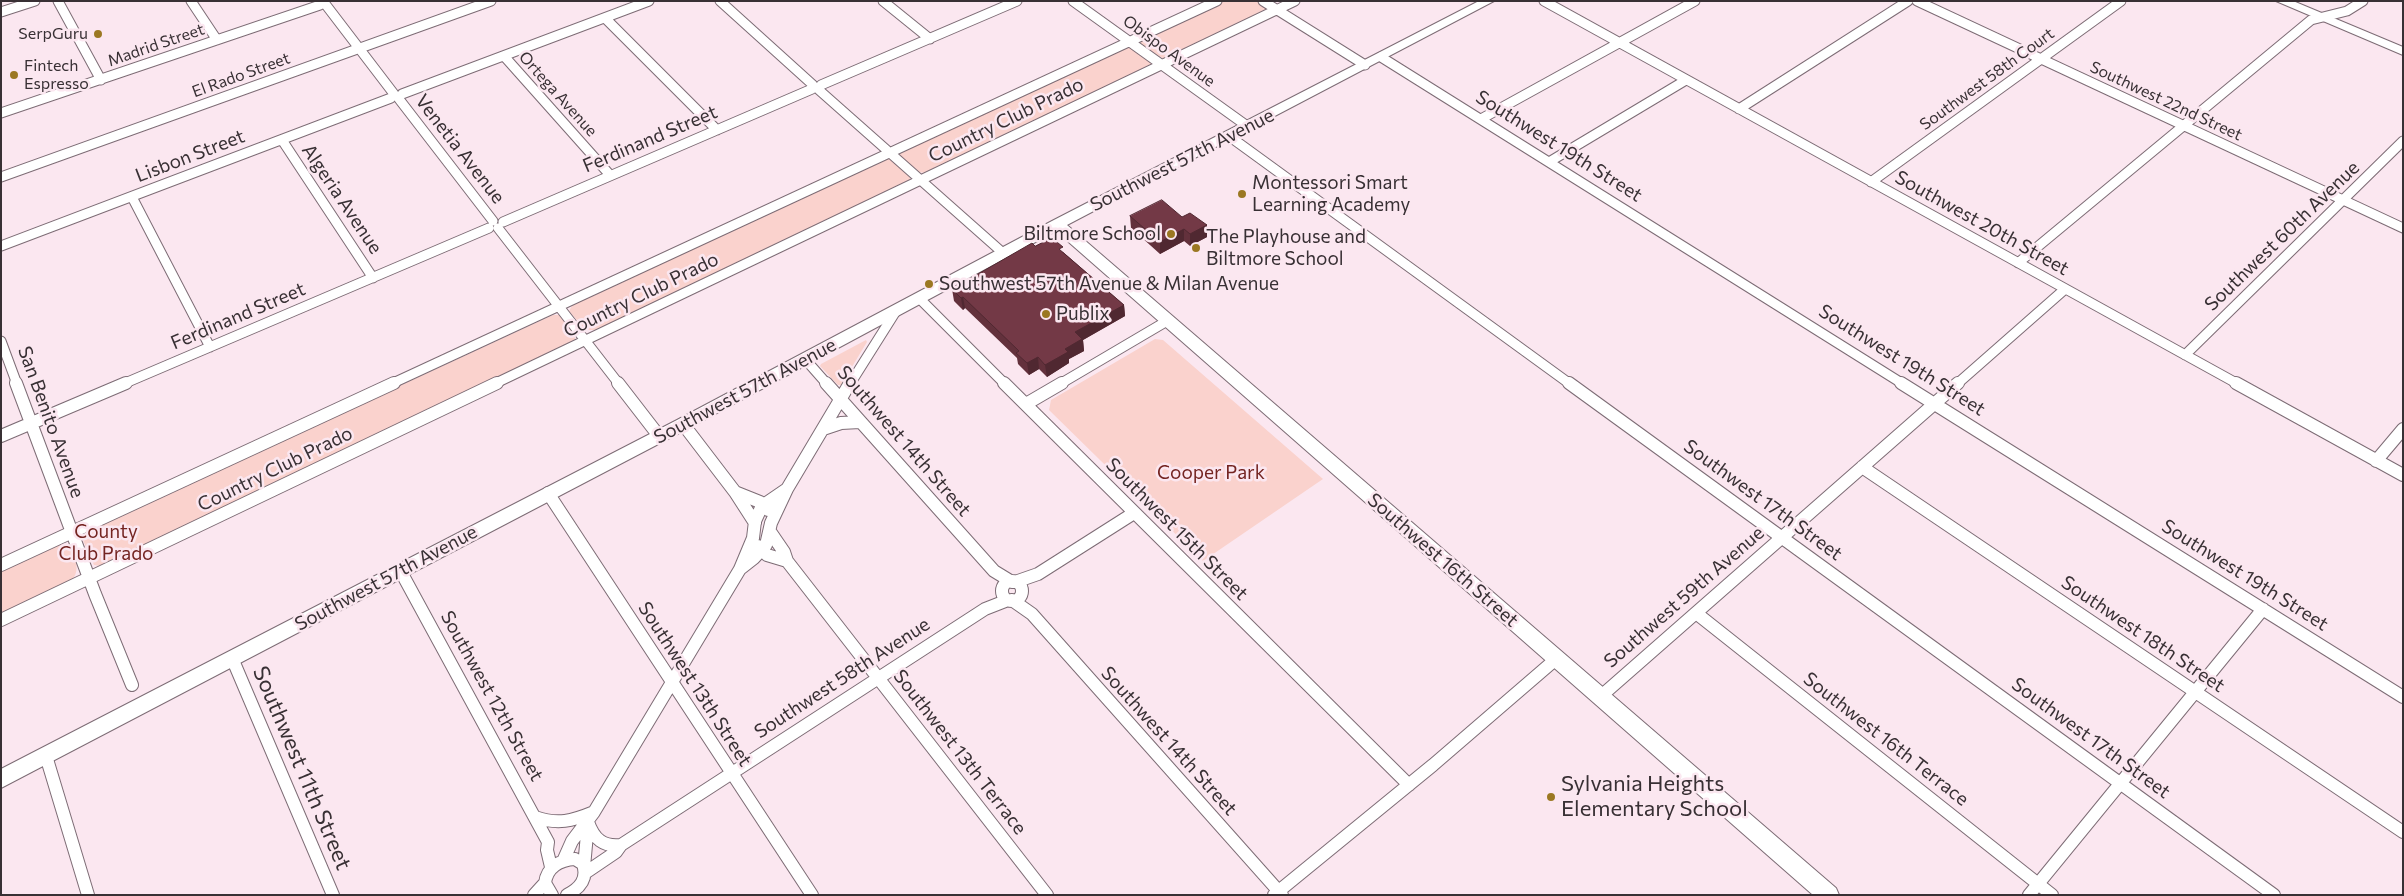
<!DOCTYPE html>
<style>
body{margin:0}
#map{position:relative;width:2404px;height:896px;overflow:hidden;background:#fbe7f0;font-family:Commissioner,sans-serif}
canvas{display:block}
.frame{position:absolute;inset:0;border:2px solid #383034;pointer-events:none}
</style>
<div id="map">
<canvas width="2404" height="896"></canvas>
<div class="frame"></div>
</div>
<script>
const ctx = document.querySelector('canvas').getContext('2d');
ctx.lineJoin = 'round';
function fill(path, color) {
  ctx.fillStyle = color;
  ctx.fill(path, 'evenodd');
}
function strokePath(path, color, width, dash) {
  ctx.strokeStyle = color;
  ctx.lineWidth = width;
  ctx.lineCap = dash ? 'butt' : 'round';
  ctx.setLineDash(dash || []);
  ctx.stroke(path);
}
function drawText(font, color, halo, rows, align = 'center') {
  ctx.font = font + ' Commissioner,sans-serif';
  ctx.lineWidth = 5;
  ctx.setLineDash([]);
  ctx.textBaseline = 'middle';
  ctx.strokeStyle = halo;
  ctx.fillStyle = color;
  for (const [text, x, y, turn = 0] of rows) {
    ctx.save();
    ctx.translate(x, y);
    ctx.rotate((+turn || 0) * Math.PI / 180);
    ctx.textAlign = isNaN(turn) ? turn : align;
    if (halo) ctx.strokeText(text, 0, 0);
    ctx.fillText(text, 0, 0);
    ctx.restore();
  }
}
fill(new Path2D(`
 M1223,1H1258L1266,6L1267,10L1164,59L1140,45L1142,39Z
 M1128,47L1133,48L1152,62V66L925,173L919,172L900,156V153Z
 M888,159L893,160L910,175V181L600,330H585L569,311L573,304Z
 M553,315H559L575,336V340L568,345L101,566L94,565L82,538L91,528Z
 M1155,339L1163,340L1323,479L1203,561L1049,410L1051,400Z
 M866,340L867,342L841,385H838L820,366L821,364Z
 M63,544L70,546C74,558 81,567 73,579L1,616V570L54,545Z`), '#fad2cd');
const streetFar1 = new Path2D(`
 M58,1L101,80
 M191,1L217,40
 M720,1L813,85
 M883,1L930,39
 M1073,1L1247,126
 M1263,1L1365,65
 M1544,1L2238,384
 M1917,1L2403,228
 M326,5L394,94
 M1,12L35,1
 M605,18L717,130
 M504,56L610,175
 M1381,57L1903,384
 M821,85L1017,1
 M819,90L1003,253
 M402,94L649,1
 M399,99L493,221
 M1739,109L1908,1
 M1,113L320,5
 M1481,119L1695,1
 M1229,136L1570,384
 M282,140L373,278
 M1549,162L1686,80
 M1,177L491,1
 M1871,182L2121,1
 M132,197L210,347
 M503,222L812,89
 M498,228L619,384
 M1,246L391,98
 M2018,263L2311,20L2347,11L2363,1
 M920,299L1005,384
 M1,341L17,384
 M2185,355L2403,141
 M805,359L827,384
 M123,384L489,228
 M391,384L1217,1
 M494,384L1295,1
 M850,384L896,311
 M1060,384L1167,321
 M1957,384L2065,289`);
const street = new Path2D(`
 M16,383L95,594L132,685
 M618,383L659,436
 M826,383L994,571L1012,582
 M1004,383L1409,785
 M1569,383L2274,895
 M1901,383L2403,697
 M2236,383L2403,475
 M1026,404L1062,383
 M683,424L735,492L755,523
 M823,429L841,423L860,422
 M1,436L126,383
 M2376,461L2403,429
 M1862,467L2403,832
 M735,492L760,502L768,510
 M548,493L812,895
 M771,533L784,552L787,561L1047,895
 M758,546L767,555L787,561
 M1,565L394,383
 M740,569L754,558L766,545L771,523L787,489L850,383
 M400,570L548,842L547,850L551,867
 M1002 591a10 10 0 1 1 20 0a10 10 0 1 1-20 0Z
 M1015,582L1038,574L1134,513
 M1012,600L1032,614L1282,895
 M1696,613L2052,895
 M1,620L497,383
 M232,658L333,895
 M1600,697L1958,383
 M46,756L88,895
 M535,817C558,825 572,821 594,812
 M588,822C594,839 603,847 621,845
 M564,859L572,841L594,812L740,569L753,538L755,521L760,510L768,502L787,489
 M584,867L588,823
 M585,873L616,852L621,845L985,609L1008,600
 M534,895L544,884
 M552,895L545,883C547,867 560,860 575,859L583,864C588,879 580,888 567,895
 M1274,895L1433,765L1556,659
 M2029,895L2263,609`);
const secondary = new Path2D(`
 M1479,1H1494L1067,225L1836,888L1839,895H1813L1056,231L689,428L1,788V769L677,420L1052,221Z
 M2276,1H2293L2403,47V55Z`);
strokePath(streetFar1, '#7d6c75', 11);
strokePath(street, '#7d6c75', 14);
strokePath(secondary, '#7d6c75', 2);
strokePath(streetFar1, '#fff', 9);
strokePath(street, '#fff', 12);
fill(secondary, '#fff');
fill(new Path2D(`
 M1130,216L1182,217L1207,225V237L1190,246L1184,241L1160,254L1131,228Z
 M1035,246L1063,252L1124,305L1125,316L1083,340L1084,351L1069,359V363L1047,377L1039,369L1029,375L1018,364L1017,358L965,308L963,310L954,301L952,289Z`), '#63313c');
fill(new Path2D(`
 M1207,225V237L1190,246V234Z
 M1184,229V241L1160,254V242Z
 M963,297L965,308L963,310L961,298Z
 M1124,305L1125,316L1083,340L1084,351L1069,359V363L1047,377L1045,365L1075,332Z
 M1038,357L1039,369L1029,375L1027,363Z`), '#502831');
const building = new Path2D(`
 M1162,200L1182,217L1190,213L1207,225L1190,234L1184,229L1160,242L1130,216Z
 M1052,238L1063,247L1059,249L1124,305L1075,332L1082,339L1065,349L1068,352L1045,365L1038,357L1027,363L1016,353L1019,351L963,297L961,298L952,289L1032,243L1035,246Z`);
fill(building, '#733946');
strokePath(building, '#502831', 1);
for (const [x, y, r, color] of [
 [98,34,5,"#9b7822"],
 [14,75,5,"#9b7822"],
 [1242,194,5,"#9b7822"],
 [1171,234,5,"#9b7822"],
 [1196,248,5,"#9b7822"],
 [929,284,5,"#9b7822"],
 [1046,314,5,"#9b7822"],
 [1551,797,5,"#9b7822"]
]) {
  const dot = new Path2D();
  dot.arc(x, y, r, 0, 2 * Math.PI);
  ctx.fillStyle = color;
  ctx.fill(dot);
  strokePath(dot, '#fbe7f0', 2);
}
drawText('16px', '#383034', '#fbe7f0', [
 ["SerpGuru",88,34],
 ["Fintech",24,66,"left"],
 ["Espresso",24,84,"left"]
], 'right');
drawText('16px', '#383034', '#fbe7f0', [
 ["Madrid Street",156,45,-19],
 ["Obispo Avenue",1169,51,36],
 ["El Rado Street",241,75,-20],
 ["Southwest 58th Court",1987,79,-36],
 ["Ortega Avenue",558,94,48],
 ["Southwest 22nd Street",2166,101,25]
]);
drawText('19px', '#383034', '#fbe7f0', [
 ["Country Club Prado",1006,120,-26],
 ["Ferdinand Street",650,139,-23],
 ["Southwest 19th Street",1559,146,32],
 ["Venetia Avenue",460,149,52],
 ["Lisbon Street",190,156,-21],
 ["Southwest 57th Avenue",1182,160,-27],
 ["Algeria Avenue",342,199,56],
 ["Southwest 20th Street",1982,223,29],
 ["Southwest 60th Avenue",2282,236,-44],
 ["Country Club Prado",641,295,-26],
 ["Ferdinand Street",238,316,-23],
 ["Southwest 19th Street",1902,360,32],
 ["Southwest 57th Avenue",745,391,-28],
 ["San Benito Avenue",51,422,70],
 ["Southwest 14th Street",904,441,49],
 ["Country Club Prado",275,469,-26],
 ["Southwest 17th Street",1763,500,36],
 ["Southwest 15th Street",1177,529,45],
 ["Southwest 16th Street",1443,560,41],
 ["Southwest 19th Street",2245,575,32],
 ["Southwest 57th Avenue",386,578,-28],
 ["Southwest 59th Avenue",1684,597,-41],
 ["Southwest 18th Street",2143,634,34],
 ["Southwest 58th Avenue",842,678,-33],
 ["Southwest 13th Street",695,684,57],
 ["Southwest 12th Street",492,696,61],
 ["Southwest 17th Street",2091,738,36],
 ["Southwest 16th Terrace",1886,739,38],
 ["Southwest 14th Street",1169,741,48],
 ["Southwest 13th Terrace",960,752,52]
]);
drawText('19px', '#383034', '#fbe7f0', [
 ["Montessori Smart",1252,183],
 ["Learning Academy",1252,205],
 ["Biltmore School",1161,234,"right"],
 ["The Playhouse and",1206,237],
 ["Biltmore School",1206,259],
 ["Southwest 57th Avenue & Milan Avenue",939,284],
 ["Publix",1056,314]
], 'left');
drawText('19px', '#742421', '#fbe7f0', [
 ["Cooper Park",1211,473],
 ["County",106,532],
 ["Club Prado",106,554]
]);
drawText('22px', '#383034', '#fbe7f0', [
 ["Southwest 11th Street",302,768,67]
]);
drawText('22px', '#383034', '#fbe7f0', [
 ["Sylvania Heights",1561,784],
 ["Elementary School",1561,809]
], 'left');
</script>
